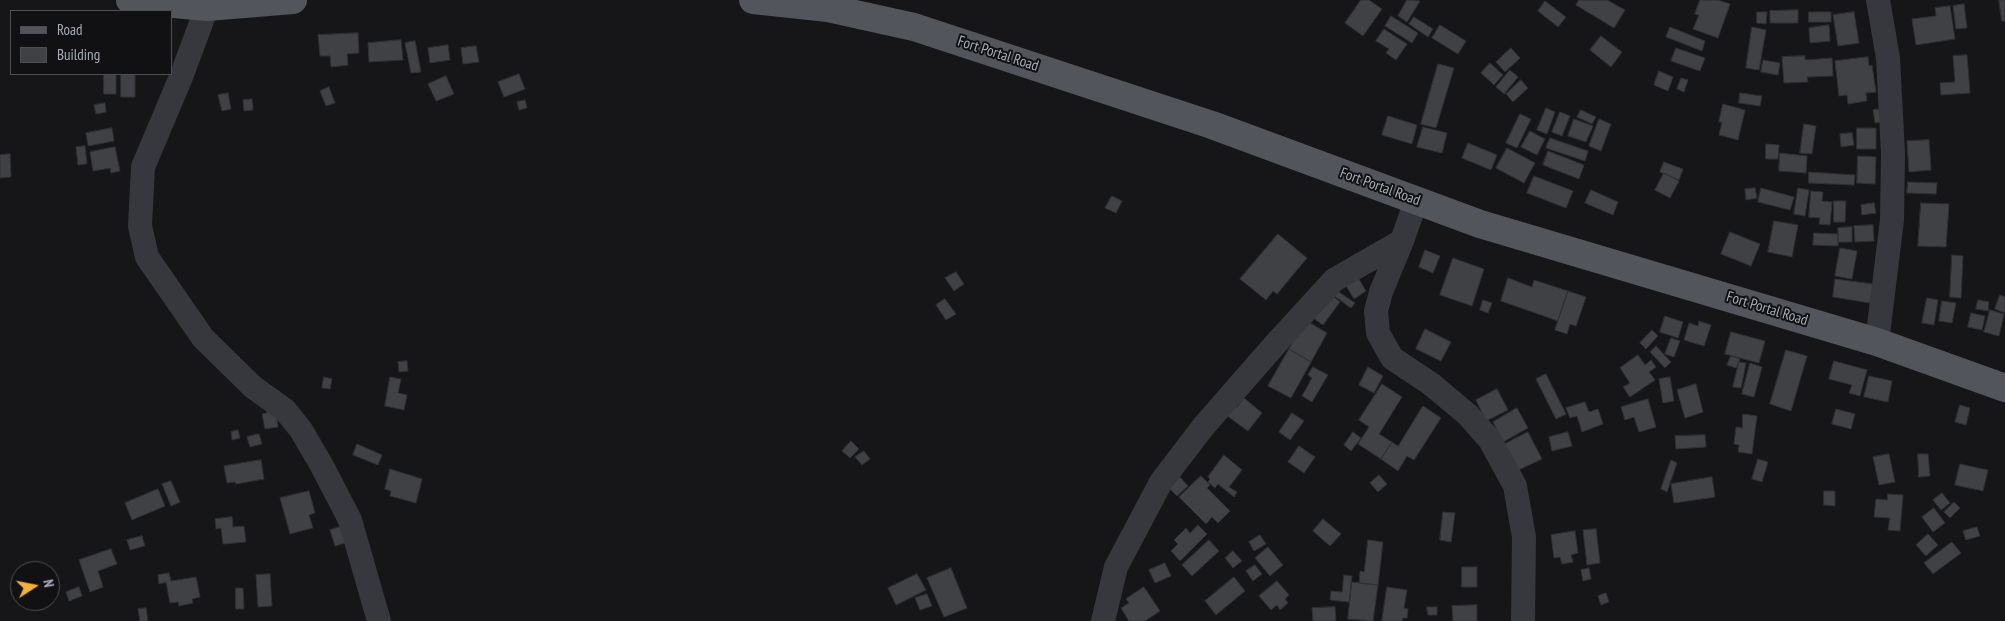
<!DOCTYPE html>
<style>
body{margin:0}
#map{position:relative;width:2005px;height:621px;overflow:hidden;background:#161618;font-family:"PT Sans Narrow",sans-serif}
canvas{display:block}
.legend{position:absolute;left:10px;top:10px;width:162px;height:65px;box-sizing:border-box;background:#111113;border:1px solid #4d4f55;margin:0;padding:6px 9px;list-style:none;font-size:15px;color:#a8adb8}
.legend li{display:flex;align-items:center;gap:10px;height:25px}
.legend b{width:25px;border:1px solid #4d4f55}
.north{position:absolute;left:10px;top:561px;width:50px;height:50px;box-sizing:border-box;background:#111113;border:1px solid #4d4f55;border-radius:50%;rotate:79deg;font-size:14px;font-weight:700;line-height:20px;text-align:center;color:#a8adb8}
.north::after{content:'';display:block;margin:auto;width:18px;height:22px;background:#f2b134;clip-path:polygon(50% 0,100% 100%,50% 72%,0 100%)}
</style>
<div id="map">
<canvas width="2005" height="621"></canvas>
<ul class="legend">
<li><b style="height:6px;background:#53555c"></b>Road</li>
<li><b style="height:14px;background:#404145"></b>Building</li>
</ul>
<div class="north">N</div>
</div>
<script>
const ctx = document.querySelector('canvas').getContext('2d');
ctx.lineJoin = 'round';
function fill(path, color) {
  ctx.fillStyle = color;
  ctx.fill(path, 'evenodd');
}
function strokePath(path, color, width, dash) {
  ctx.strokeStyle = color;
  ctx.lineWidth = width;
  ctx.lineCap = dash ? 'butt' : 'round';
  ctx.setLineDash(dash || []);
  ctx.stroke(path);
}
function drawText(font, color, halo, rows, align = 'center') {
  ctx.font = font + ' "PT Sans Narrow",sans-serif';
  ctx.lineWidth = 4;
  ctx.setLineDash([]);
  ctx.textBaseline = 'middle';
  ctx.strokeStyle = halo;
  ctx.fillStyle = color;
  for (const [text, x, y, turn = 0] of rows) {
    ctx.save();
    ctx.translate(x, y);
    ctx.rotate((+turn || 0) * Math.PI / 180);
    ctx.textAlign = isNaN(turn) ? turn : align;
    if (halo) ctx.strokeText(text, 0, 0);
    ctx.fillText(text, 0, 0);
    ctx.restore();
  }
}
const building = new Path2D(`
 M1361,0H1369L1382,9L1363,36L1345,23Z
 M1407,0L1420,1L1407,22L1398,16Z
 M1579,0H1607L1625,10L1614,28L1576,5Z
 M1700,0H1718L1730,4L1718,38L1693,29L1699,15L1695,14Z
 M1999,0H2005V21H2002Z
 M1545,1L1566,17L1558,27L1538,11Z
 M1964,4L1967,28L1956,29L1953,6Z
 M1950,6L1955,39L1916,45L1912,19L1936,16L1935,8Z
 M1798,10V23H1770V11Z
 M1757,12H1767L1766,24L1757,23Z
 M1809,12H1831V22H1809Z
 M1854,12L1859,43L1838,46L1833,15Z
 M1391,16L1418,33L1412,43L1385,26Z
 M1414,17L1433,29L1428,37L1409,24Z
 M1440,25L1466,41L1458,54L1432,38Z
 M1829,25L1830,41L1810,43L1809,28Z
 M1670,27L1705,41L1702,51L1666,37Z
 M1752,27L1766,30L1759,70L1746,68Z
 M1384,29L1407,44L1396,60L1386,53L1389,49L1376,41Z
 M358,33L359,53L347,54L348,65L331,67L330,56H320L318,35Z
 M1601,36L1622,52L1611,67L1590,50Z
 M401,40L403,60L369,62L368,43Z
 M415,41L421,72L411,73L405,43Z
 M448,45L450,60L430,63L428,48Z
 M476,46L479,62L463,64L461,48Z
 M1511,48L1520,58L1505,72L1496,62Z
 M1676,48L1705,58L1700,71L1671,61Z
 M1967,55L1970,93L1941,95L1940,83L1955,82L1953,56Z
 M1805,56V60L1832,58L1833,76L1807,77L1808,82L1784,83L1782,57Z
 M1868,57L1869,66L1872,65L1876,92L1866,93L1867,101L1848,104L1847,95L1839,96L1835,61Z
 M1763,60L1780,63L1778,75L1761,72Z
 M1490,63L1503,75L1494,85L1481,73Z
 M1438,64L1454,68L1436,128L1421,124Z
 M1510,70L1518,77L1504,94L1496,87Z
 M1659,71L1673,77L1668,91L1654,85Z
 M104,74H116V94H104Z
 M121,74H135V97H121Z
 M519,74L525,89L504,97L498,82Z
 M446,76L454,94L436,101L428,84Z
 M1681,78L1688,80L1684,92L1677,89Z
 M1521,80L1528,88L1513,102L1506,94Z
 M329,87L335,103L326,106L320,91Z
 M228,93L231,109L222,111L218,95Z
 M1740,93L1762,96L1760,106L1739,103Z
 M252,99L253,110L244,111L243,100Z
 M525,100L527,108L519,110L517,102Z
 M105,103L106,112L96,114L94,105Z
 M1723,104L1745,110L1738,140L1719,135L1722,122H1719Z
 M1546,108L1555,112L1547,134L1537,130Z
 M1881,109L1882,122L1875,123L1873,110Z
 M1581,110L1596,117L1592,124L1577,117Z
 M1560,112L1570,116L1562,136L1552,132Z
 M1520,114L1531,119L1517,148L1506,143Z
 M1388,116L1417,125L1412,144L1382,135Z
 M1574,119L1593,126L1586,142L1568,136Z
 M1599,119L1611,124L1601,151L1589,146Z
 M1804,124L1816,126L1812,154L1800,153Z
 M1423,127L1447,133L1442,153L1417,147Z
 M112,128L114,141L88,146L86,133Z
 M1857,128H1876V149H1857Z
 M1530,131L1545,139L1537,155L1521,147Z
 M1852,133L1854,145L1841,147L1840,134Z
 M1550,138L1588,151L1585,161L1546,148Z
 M1929,140L1931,170L1909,172L1907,141Z
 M1468,143L1497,155L1491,170L1462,158Z
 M1766,144L1779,145L1778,159H1766Z
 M85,146L87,164L78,165L76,147Z
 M115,147L120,171L111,173L110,168L93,171L90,152Z
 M1507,148L1535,163L1524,183L1496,168Z
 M1548,151L1584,165L1579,179L1543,165Z
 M1780,153L1807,156L1806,173L1779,171Z
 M10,154L11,177L0,178V155Z
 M1858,156L1876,157L1875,184L1857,183Z
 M1664,162L1683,169L1679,180L1660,172Z
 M1809,172L1855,175L1854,185L1809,183Z
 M1664,173L1679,181L1670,198L1655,190Z
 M1534,176L1573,191L1566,208L1527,193Z
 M1908,182L1937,183L1936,194L1907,193Z
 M1755,188L1757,198L1746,200L1745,189Z
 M1761,188L1794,197L1790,210L1758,202Z
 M1798,188L1809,190L1805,216L1794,214Z
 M1591,190L1618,202L1613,215L1585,203Z
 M1811,191L1823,192L1822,201L1832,202L1830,225L1819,224L1820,218L1809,217Z
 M1112,196L1122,201L1116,213L1105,208Z
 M1834,201H1846L1845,222H1834Z
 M1874,203L1876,213L1862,215L1861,205Z
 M1921,203L1949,204L1946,247L1918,246Z
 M1774,221L1798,225L1792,257L1768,252Z
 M1873,225L1874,241L1855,242L1854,226Z
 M1852,227V242H1838V228Z
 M1730,232L1760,244L1751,266L1721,254Z
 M1814,233L1838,234V246L1813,245Z
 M1278,234L1307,258L1277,294L1273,291L1266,300L1240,279Z
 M1840,248L1857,251L1852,279L1835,276Z
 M1425,250L1440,256L1433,273L1419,267Z
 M1952,255L1963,256L1961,298L1950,297Z
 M1453,258L1484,269L1472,306L1440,295Z
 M956,272L964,284L954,291L945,278Z
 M1357,276L1366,291L1354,299L1345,284Z
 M1508,278L1532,287L1534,280L1568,291L1558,321L1501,301Z
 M1835,279L1873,284L1870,303L1833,297Z
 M1336,290L1355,303L1351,308L1333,295Z
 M1568,291L1586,297L1576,326L1570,324L1567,334L1555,330Z
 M1330,294L1340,302L1323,325L1312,317Z
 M2000,295L2005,297V313L1995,309Z
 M1927,298L1938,300L1934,325L1922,323Z
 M945,299L956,314L946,320L936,305Z
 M1483,300L1492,303L1488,313L1480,310Z
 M1978,300L1989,302L1988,311L1976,309Z
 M1942,301L1956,303L1952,323L1939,321Z
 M1990,310L2004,314L1999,336L1984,332Z
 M1971,313L1985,316L1982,330L1968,327Z
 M1665,316L1683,322L1678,338L1660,332Z
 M1305,320L1327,333L1311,362L1289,349Z
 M1699,321L1711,325L1704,346L1684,340L1689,323L1698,326Z
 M1425,329L1451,342L1441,361L1416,349Z
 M1652,330L1658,336L1646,349L1640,343Z
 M1731,332L1765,341L1759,363L1725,354Z
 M1671,338L1680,341L1674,357L1665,354Z
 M1656,346L1671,362L1665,368L1650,352Z
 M1289,349L1311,362L1291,398L1268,386Z
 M1786,350L1807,356L1791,411L1770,404Z
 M1638,355L1645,365L1651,360L1656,367L1649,372L1655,380L1630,397L1623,387L1630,383L1620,368Z
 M1731,356L1740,359L1736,368L1727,365Z
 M407,361L408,371L399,372L398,362Z
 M1834,361L1867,370L1860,396L1849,393L1852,385L1829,379Z
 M1739,362L1746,363L1741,388L1733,387Z
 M1750,363L1762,367L1754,397L1742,394Z
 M1313,367L1328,375L1312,402L1302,396L1312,378L1308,375Z
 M1368,367L1383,376L1374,393L1359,385Z
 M1546,374L1566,414L1556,419L1536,379Z
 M1869,376L1892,381L1888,402L1864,397Z
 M324,377L332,379L330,389L322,388Z
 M390,377L401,379L398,393L407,395L404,410L385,406Z
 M1670,377L1674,401L1663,403L1659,379Z
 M1382,384L1402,397L1379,434L1392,442L1381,459L1358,444L1369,427L1359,420Z
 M1696,384L1703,412L1685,418L1677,390Z
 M1497,389L1508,410L1486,421L1476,400Z
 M1244,398L1262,413L1248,431L1226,415L1234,404L1237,407Z
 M1648,399L1656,427L1639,432L1634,417L1625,420L1621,407Z
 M1585,402L1589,412L1598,409L1603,424L1582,432L1577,416L1570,418L1566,408Z
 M275,404L278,427L265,429L262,414L267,413L265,405Z
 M1960,405L1970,408L1966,425L1955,422Z
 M1423,406L1441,418L1414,460L1407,456L1398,471L1381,459L1392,442L1398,446Z
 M1517,408L1528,428L1503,442L1493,422Z
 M1836,409L1855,414L1851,429L1832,424Z
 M1292,413L1304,421L1290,440L1279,432Z
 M1743,414L1757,416L1752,454L1738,452L1739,445L1734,444L1736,427L1742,428Z
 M238,430L240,438L232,440L231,432Z
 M1353,432L1361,438L1351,451L1344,445Z
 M1528,432L1542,459L1514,472L1501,446Z
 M1568,432L1572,446L1552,451L1549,437Z
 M259,434L262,444L250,447L247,437Z
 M1705,435L1706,447L1676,449L1675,436Z
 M851,441L859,449L850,458L842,451Z
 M357,444L382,455L378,465L353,455Z
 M1299,446L1315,457L1304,473L1288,462Z
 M864,451L870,459L862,465L855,457Z
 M1889,454L1895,482L1879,485L1873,457Z
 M1918,454H1928L1930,476L1919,477Z
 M1224,455L1242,470L1229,487L1237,492L1234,497L1218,484L1215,488L1208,482L1210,479L1208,477Z
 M1758,459L1768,462L1762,482L1752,479Z
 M261,460L264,479L236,484L235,482L227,483L224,466Z
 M1671,460L1677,463L1667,492L1661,489Z
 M1960,464L1988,470L1983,491L1955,485Z
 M390,469L422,479L416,503L390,496L391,491L385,489Z
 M1379,475L1387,484L1378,492L1370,483Z
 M1179,476L1188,486L1177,496L1168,487Z
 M1201,476L1210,485L1207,488L1230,511L1218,523L1212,517L1206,524L1179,497Z
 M1712,477L1715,497L1674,503L1671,484Z
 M171,481L180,502L171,506L162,484Z
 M158,489L165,506L132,520L125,503Z
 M309,491L315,513L309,515L313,528L290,534L280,498Z
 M1824,491H1835V506L1824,505Z
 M1942,493L1950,503L1941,510L1933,500Z
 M1888,494L1903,495L1900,531L1888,530L1890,518L1874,517L1876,499L1887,500Z
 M1954,502L1960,508L1950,518L1944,512Z
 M1934,508L1945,523L1933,532L1922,517Z
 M1443,512L1455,513L1451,542L1440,540Z
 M232,517L233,527L244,526L246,542L223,544L221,528L216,529L215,519Z
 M1323,519L1341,534L1330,546L1313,531Z
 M350,524L355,540L335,546L330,530Z
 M1198,525L1207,534L1180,561L1171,551L1178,544L1174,540L1186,528L1190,533Z
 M1977,527L1980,536L1966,540L1963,531Z
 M1596,529L1600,563L1587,565L1583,530Z
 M1575,531L1578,553L1571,555L1573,562L1562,564L1560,557L1554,558L1551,535Z
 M1928,534L1938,545L1926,556L1916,545Z
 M1260,535L1266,544L1254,551L1249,542Z
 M142,536L145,546L130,550L127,540Z
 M1209,540L1219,551L1192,576L1182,565Z
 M1368,540L1383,542L1378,585L1359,583L1360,571L1364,572Z
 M1952,542L1961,553L1933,574L1924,563Z
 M1268,547L1283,565L1270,576L1255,558Z
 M111,549L117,564L98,571L103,587L90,592L79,560Z
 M1233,551L1242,561L1233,568L1225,558Z
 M1165,563L1171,576L1155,583L1149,570Z
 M1255,565L1262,574L1253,581L1246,571Z
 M1462,567H1477V587H1462Z
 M951,568L967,608L944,617L927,578Z
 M1589,568L1591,579L1583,581L1581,570Z
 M169,573L171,581L196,577L200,597L192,599L193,603L179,606L178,602L170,603L166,582L159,584L158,575Z
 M270,574L272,606L258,607L256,575Z
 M917,574L926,590L896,605L888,588Z
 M1344,575L1352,576L1349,602L1330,600L1331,591L1342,592Z
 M1234,577L1245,591L1216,615L1205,601Z
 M1277,581L1289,595L1285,599L1288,603L1280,610L1277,605L1271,610L1259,596Z
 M1352,582L1378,585L1373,621L1348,619Z
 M79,587L82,596L69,601L66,592Z
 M1144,587L1160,611L1145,621H1129L1121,608L1129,603L1126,599Z
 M1387,587L1407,590L1404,608L1408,609L1407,618H1403L1402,621H1382Z
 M236,588H243L244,609H236Z
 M1606,593L1609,602L1601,605L1598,596Z
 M927,594L932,606L920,610L915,598Z
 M1477,605V621H1453L1452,606Z
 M1335,607L1336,621H1313L1312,608Z
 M1427,607H1437V615H1428Z
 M146,608L148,621H140L138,609Z`);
fill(building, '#404145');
strokePath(building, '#303034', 1);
strokePath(new Path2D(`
 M214,0L207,7L181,77L143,167L140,226L147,257L203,338L253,387L285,410L301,430L322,466L350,520L379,621
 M1416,201L1402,241L1381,292L1376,311L1378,333L1392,358L1431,384L1468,415L1490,440L1515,486L1524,537L1523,621
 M1877,342L1892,220L1893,153L1888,58L1878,0
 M1103,621L1116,567L1161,482L1203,427L1279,340L1334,280L1402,241`), '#37383d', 24);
strokePath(new Path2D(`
 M130,0L207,7L293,0
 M753,0L828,8L914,27L1212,125L1480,224L1877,342L2005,388`), '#53555c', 28);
drawText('15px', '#a8adb8', '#111113', [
 ["Fort Portal Road",998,54,18],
 ["Fort Portal Road",1380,187,20],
 ["Fort Portal Road",1767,309,17]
]);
</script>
